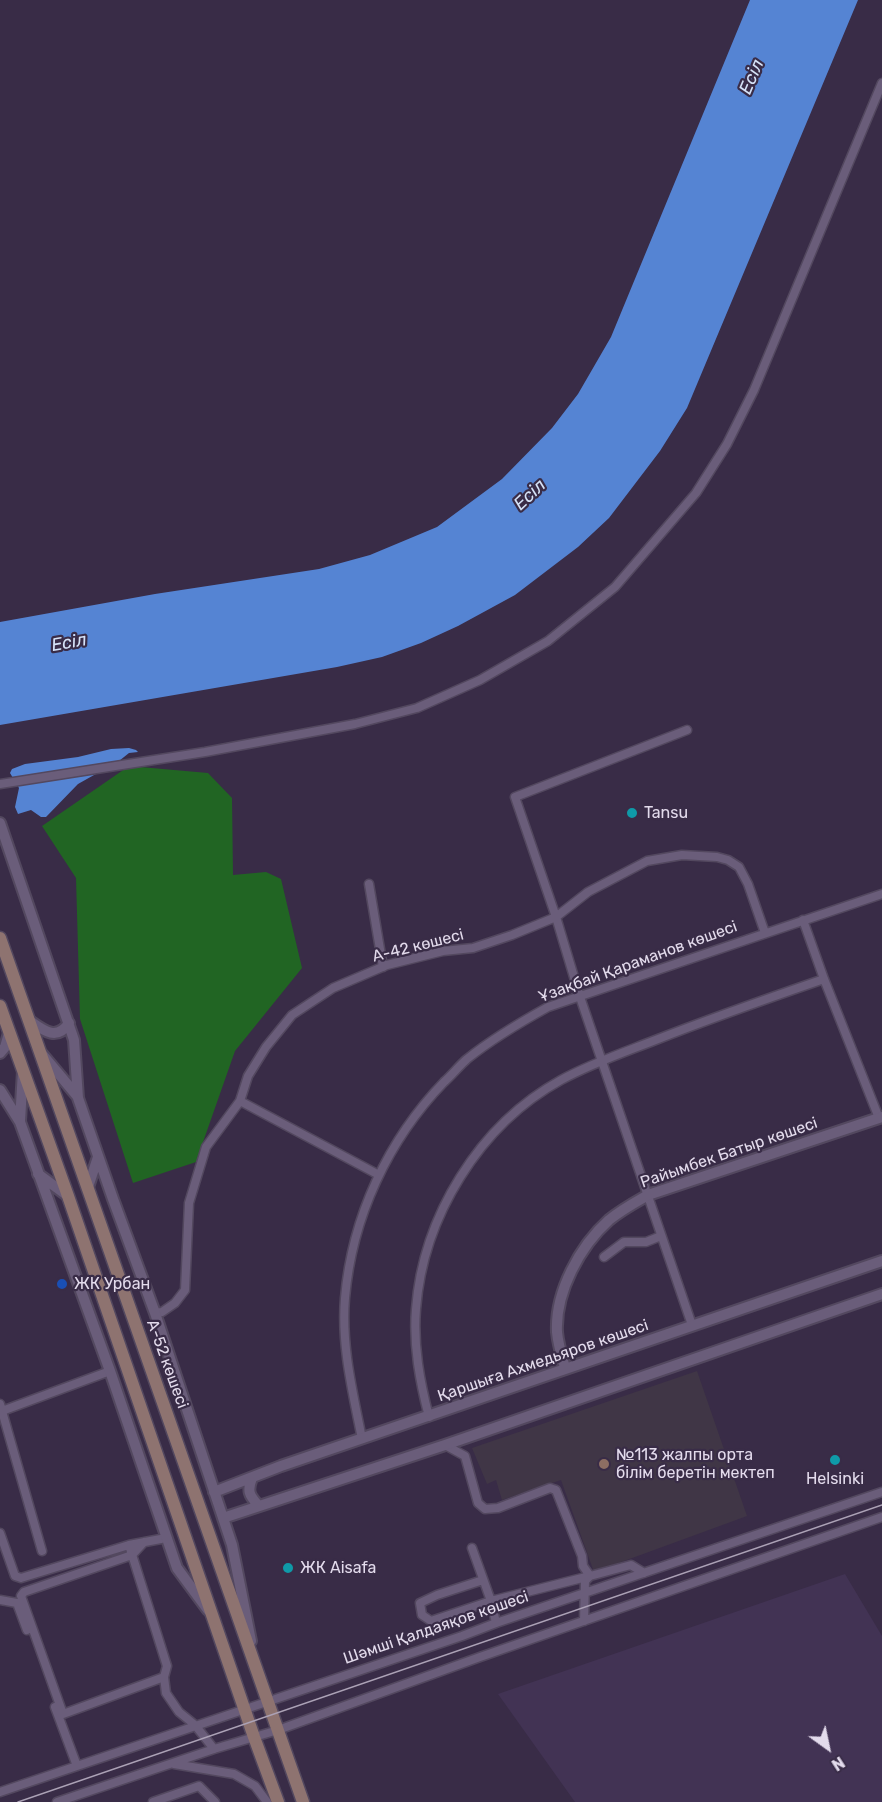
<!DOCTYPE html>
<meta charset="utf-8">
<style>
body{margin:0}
#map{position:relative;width:882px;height:1802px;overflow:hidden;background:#392c47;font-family:Rubik,sans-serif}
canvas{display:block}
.north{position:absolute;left:798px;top:1718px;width:60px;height:60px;-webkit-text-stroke:4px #392c47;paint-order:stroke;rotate:147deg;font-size:16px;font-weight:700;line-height:24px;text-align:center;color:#e3dbec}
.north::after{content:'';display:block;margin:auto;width:21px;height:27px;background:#e3dbec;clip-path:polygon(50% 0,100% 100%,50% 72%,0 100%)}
</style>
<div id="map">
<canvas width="882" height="1802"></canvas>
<div class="north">N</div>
</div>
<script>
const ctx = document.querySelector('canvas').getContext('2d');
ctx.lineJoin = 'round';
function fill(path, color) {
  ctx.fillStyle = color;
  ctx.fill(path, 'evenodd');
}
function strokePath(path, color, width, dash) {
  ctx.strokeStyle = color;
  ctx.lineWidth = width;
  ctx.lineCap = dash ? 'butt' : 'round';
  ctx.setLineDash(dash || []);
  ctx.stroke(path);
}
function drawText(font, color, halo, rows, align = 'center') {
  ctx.font = font + ' Rubik,sans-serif';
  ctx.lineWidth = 4.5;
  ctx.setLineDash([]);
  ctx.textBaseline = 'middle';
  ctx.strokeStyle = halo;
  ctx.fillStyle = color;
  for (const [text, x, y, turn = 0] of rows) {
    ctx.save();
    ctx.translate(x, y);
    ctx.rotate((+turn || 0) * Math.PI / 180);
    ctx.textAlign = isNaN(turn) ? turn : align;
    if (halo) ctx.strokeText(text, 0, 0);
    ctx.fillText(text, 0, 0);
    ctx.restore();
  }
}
fill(new Path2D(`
 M845,1574L882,1636V1802H575L498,1694Z`), '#423354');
fill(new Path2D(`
 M697,1371L747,1516L594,1572L561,1480L502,1500L496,1480L487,1484L472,1448Z`), '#403646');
fill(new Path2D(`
 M129,766L208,773L232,798L233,875L266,872L281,879L302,968L235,1051L196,1162L133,1183L80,1019L76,878L42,826Z`), '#216523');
fill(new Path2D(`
 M750,0H858L687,408L660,451L609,518L578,547L515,595L458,626L421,643L382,657L337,667L0,725V622L155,594L319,569L370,555L437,527L502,479L552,428L578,394L611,337Z
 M129,748L136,750L138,752L129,753L119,761L78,784L46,817H41L31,810L18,814L15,807L19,788L10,773L12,769L25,764L78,757L111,749Z`), '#5584d3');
const minor = new Path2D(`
 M687,730L515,797L556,917L580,997L692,1325
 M0,784L205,752L355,724L417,708L480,680L548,641L615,587L696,493L727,444L754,390L882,83
 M369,884L383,967
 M803,920L824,979L879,1118
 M240,1101L379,1175
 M604,1257L624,1242H646L661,1236
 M155,1313L162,1312L175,1303L185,1290L189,1203L206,1147L240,1101L248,1076L266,1047L292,1015L333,988L387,965L443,951L473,948L512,935L556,917L588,892L647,861L682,855L717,857L728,860L739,867L748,884L765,933
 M0,1404L2,1411L110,1371
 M0,1412L2,1411L42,1551
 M429,1417C420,1382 413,1346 416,1309C423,1217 479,1125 561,1080C590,1064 622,1053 653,1041C709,1019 766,999 824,979
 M362,1439C353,1393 341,1346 345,1298C352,1217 388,1140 444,1082C452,1075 459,1066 467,1059C492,1039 519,1023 548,1007L882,894
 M445,1445L465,1456L478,1503L485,1509L498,1508L550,1488L556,1490L582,1556L583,1566L590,1576L491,1601L496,1623
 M0,1533L15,1576L21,1578L129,1545
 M166,1538L129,1545L167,1666L164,1677L166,1693L179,1712L195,1725L214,1749
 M144,1542L132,1555L24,1592L21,1596L63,1714L164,1677
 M472,1548L491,1601L431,1621L422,1615L420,1603L437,1595L483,1580
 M0,1600L17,1603L27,1630
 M584,1621L585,1581L590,1576L631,1565L644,1573
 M55,1707L77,1766
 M174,1764L234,1774L255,1786L267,1802
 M0,1792L462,1636L496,1623L882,1492
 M57,1802L214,1749L278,1730L480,1657L882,1517
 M153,1802L199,1786L215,1802`);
const tertiary = new Path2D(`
 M0,823L74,1040L78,1098L113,1199L155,1313L232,1545L251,1641
 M30,1021C44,1031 57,1041 69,1023
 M0,1053L5,1047L9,1033
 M42,1054L78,1097
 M0,1090L20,1122L110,1371L177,1568L208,1610
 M20,1121L23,1071
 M38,1174L68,1196
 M88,1187L98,1157
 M565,1368C562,1357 558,1344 557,1332C555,1292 580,1246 609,1220C621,1210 634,1203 648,1195L882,1117
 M252,1478C247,1491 249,1495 258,1505
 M214,1492L281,1466L882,1261
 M223,1518L445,1445L882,1294`);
const secondary = new Path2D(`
 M0,938L303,1802
 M0,1006L68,1196L254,1737L278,1802`);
strokePath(minor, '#53485f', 11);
strokePath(tertiary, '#53485f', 14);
strokePath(secondary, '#53485f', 15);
strokePath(minor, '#6a5d7a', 8);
strokePath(tertiary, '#6a5d7a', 10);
strokePath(secondary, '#8e7370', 12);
strokePath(new Path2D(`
 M18,1802L882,1505`), '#aca2b6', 1.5);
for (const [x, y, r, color] of [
 [632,813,6,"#0f9aa8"],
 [62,1284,6,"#1a4fb4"],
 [835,1460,6,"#0f9aa8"],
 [604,1464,6,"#8d6e63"],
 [288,1568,6,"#0f9aa8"]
]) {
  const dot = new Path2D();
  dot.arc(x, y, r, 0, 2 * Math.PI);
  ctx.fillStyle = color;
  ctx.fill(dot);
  strokePath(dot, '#392c47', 2);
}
drawText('16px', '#e3dbec', '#392c47', [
 ["Tansu",644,813],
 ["ЖК Урбан",74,1284],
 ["№113 жалпы орта",616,1455],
 ["білім беретін мектеп",616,1473],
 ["Helsinki",835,1479,"center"],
 ["ЖК Aisafa",300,1568]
], 'left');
drawText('16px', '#e3dbec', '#392c47', [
 ["А-42 көшесі",418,946,-14],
 ["Ұзақбай Қараманов көшесі",638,962,-20],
 ["Райымбек Батыр көшесі",729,1153,-19],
 ["Қаршыға Ахмедьяров көшесі",543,1361,-19],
 ["А-52 көшесі",167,1364,70],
 ["Шәмші Қалдаяқов көшесі",436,1628,-19]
]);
drawText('italic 18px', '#d6e3f8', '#392c47', [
 ["Есіл",752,77,-67],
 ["Есіл",530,495,-43],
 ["Есіл",69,643,-10]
]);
</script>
